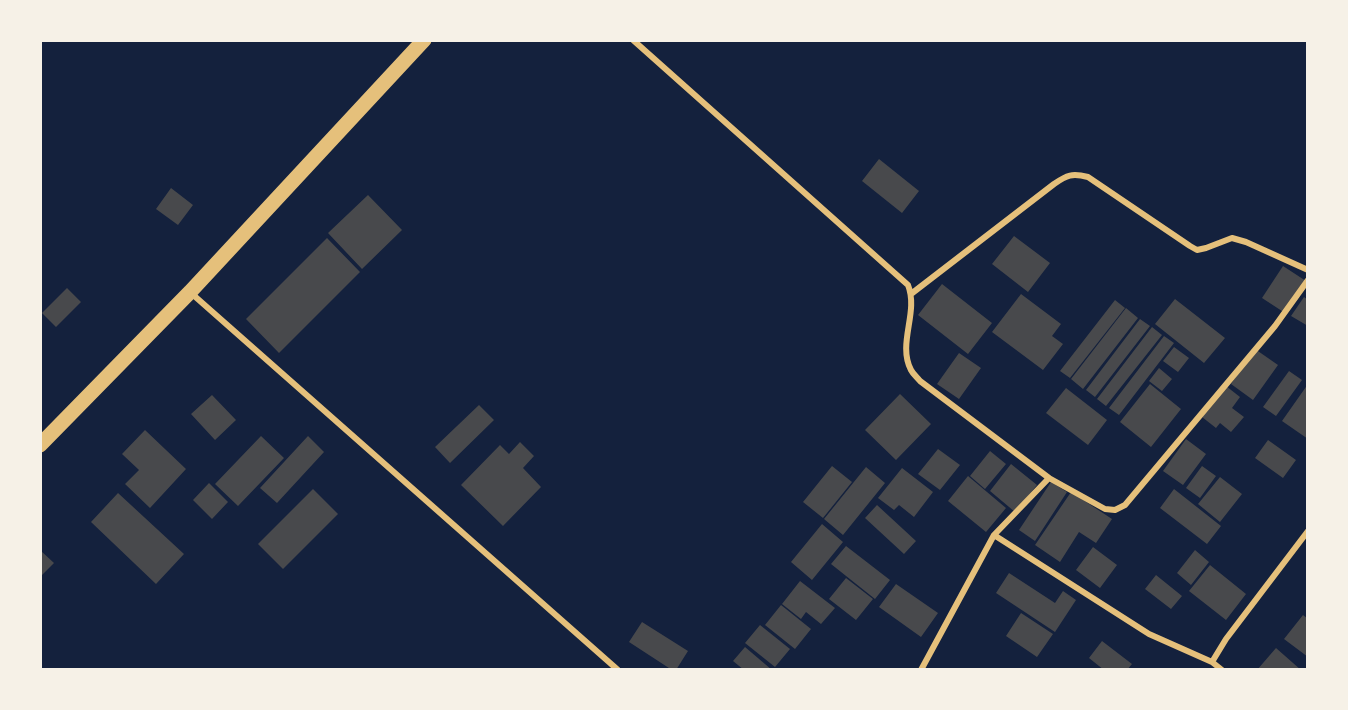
<!DOCTYPE html>
<style>
body{margin:0}
#map{position:relative;width:1348px;height:710px;overflow:hidden;background:#14213d;font-family:Jost,sans-serif}
canvas{display:block}
.frame{position:absolute;inset:0;border:42px solid #f6f1e7;pointer-events:none}
</style>
<div id="map">
<canvas width="1348" height="710"></canvas>
<div class="frame"></div>
</div>
<script>
const ctx = document.querySelector('canvas').getContext('2d');
ctx.lineJoin = 'round';
function fill(path, color) {
  ctx.fillStyle = color;
  ctx.fill(path, 'evenodd');
}
function strokePath(path, color, width, dash) {
  ctx.strokeStyle = color;
  ctx.lineWidth = width;
  ctx.lineCap = dash ? 'butt' : 'round';
  ctx.setLineDash(dash || []);
  ctx.stroke(path);
}
fill(new Path2D(`
 M879,159L919,191L902,213L862,181Z
 M171,188L193,205L178,225L156,209Z
 M368,195L402,230L362,269L328,233Z
 M1014,236L1050,263L1028,292L992,264Z
 M327,238L360,272L279,353L246,319Z
 M1283,266L1306,281L1285,313L1262,298Z
 M942,284L992,323L968,354L918,315Z
 M67,288L81,302L56,327L42,313Z
 M1021,294L1061,324L1052,336L1063,344L1043,370L992,332Z
 M1304,297L1308,300V326L1291,316Z
 M1175,299L1225,338L1204,363L1155,324Z
 M1115,300L1125,308L1070,378L1060,371Z
 M1126,308L1138,318L1083,389L1071,379Z
 M1140,319L1150,326L1095,397L1086,390Z
 M1152,327L1162,335L1106,406L1097,399Z
 M1164,336L1174,343L1119,415L1109,408Z
 M1174,347L1189,358L1178,372L1163,361Z
 M1255,349L1278,365L1253,400L1231,384Z
 M959,353L981,368L959,399L937,384Z
 M1159,368L1172,379L1162,391L1149,381Z
 M1289,371L1302,380L1276,416L1263,407Z
 M1150,384L1181,409L1151,447L1120,422Z
 M1308,384V439L1282,421Z
 M1226,386L1240,397L1232,408L1244,417L1231,432L1220,423L1216,428L1202,417Z
 M1066,388L1107,420L1088,445L1046,413Z
 M900,394L931,424L896,460L865,430Z
 M212,395L236,420L215,440L191,414Z
 M479,405L494,420L450,463L435,447Z
 M145,430L186,469L150,508L125,484L139,470L122,454Z
 M261,436L284,458L238,506L215,484Z
 M308,436L324,452L277,503L260,488Z
 M1186,439L1206,454L1183,485L1163,471Z
 M1268,440L1296,460L1283,478L1255,458Z
 M520,442L534,456L523,468L541,487L503,526L461,485L500,445L509,454Z
 M938,449L960,465L940,490L918,474Z
 M990,451L1006,464L985,489L970,476Z
 M1011,464L1037,485L1015,512L990,491Z
 M832,466L852,482L823,518L803,502Z
 M1202,466L1216,476L1200,498L1186,488Z
 M866,467L885,483L843,535L824,519Z
 M902,468L933,492L914,517L899,505L894,510L878,498Z
 M968,476L1006,508L986,532L948,501Z
 M1220,477L1242,494L1220,522L1198,504Z
 M1051,482L1067,492L1035,541L1019,530Z
 M209,483L228,502L212,519L193,500Z
 M313,489L338,514L283,569L258,544Z
 M1174,489L1221,526L1207,544L1160,508Z
 M1071,492L1112,519L1096,543L1079,532L1060,562L1035,545Z
 M118,493L184,554L156,584L91,522Z
 M877,505L916,541L904,554L865,518Z
 M822,524L843,542L812,580L791,562Z
 M846,546L890,580L875,599L831,564Z
 M1093,547L1117,565L1100,588L1076,570Z
 M40,550L54,563L40,577Z
 M1195,550L1209,562L1191,585L1177,573Z
 M1210,565L1246,594L1226,620L1189,591Z
 M1009,573L1055,603L1063,591L1076,600L1055,632L996,593Z
 M1156,575L1182,596L1171,609L1145,589Z
 M846,578L873,599L856,620L829,599Z
 M800,581L835,608L821,624L806,612L801,619L782,604Z
 M896,584L938,613L921,637L879,607Z
 M781,605L811,629L795,649L765,625Z
 M1021,613L1053,634L1037,657L1006,636Z
 M1303,615L1308,619V657L1284,639Z
 M642,622L688,651L676,670H672L629,642Z
 M760,625L790,649L775,667L745,643Z
 M1102,641L1132,664L1127,670H1104L1089,658Z
 M745,647L772,670H744L733,661Z
 M1276,648L1301,670H1257Z`), '#48494c');
strokePath(new Path2D(`
 M633,40L908,285C919,313 897,343 911,370C913,374 917,377 920,381L1049,478
 M191,293L618,670
 M911,294L1054,184C1067,175 1072,173 1088,177L1190,246L1197,250L1206,248L1232,238L1246,242L1308,270
 M994,535L1149,634L1212,662L1222,670
 M1212,662L1226,639L1308,531
 M921,670L994,535L1049,478L1105,509L1115,510L1125,505L1275,326L1308,280`), '#e5c07b', 6);
strokePath(new Path2D(`
 M40,445L190,292L424,40`), '#e5c07b', 15);
</script>
